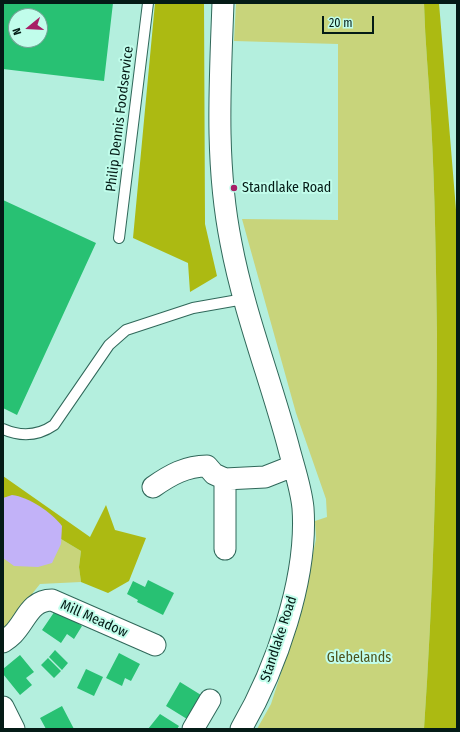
<!DOCTYPE html>
<style>
body{margin:0}
#map{position:relative;width:460px;height:732px;overflow:hidden;background:#b4efde;font-family:"Fira Sans Condensed",sans-serif}
canvas{display:block}
.frame{position:absolute;inset:0;border:4px solid #041b16;pointer-events:none}
.north{position:absolute;left:8px;top:8px;width:40px;height:40px;box-sizing:border-box;background:#c1fdeb;border:1px solid #75a396;border-radius:50%;rotate:252deg;font-size:11px;font-weight:700;line-height:16px;text-align:center;color:#041b16}
.north::after{content:'';display:block;margin:auto;width:14px;height:18px;background:#a71e66;clip-path:polygon(50% 0,100% 100%,50% 72%,0 100%)}
.scale{position:absolute;left:322px;top:16px;width:52px;height:18px;box-sizing:border-box;border:2px solid #041b16;border-top:0;padding-left:5px;font-size:12px;line-height:14px;white-space:nowrap;color:#041b16;-webkit-text-stroke:3px #c1fdeb;paint-order:stroke}
</style>
<div id="map">
<canvas width="460" height="732"></canvas>
<div class="frame"></div>
<div class="north">N</div>
<div class="scale">20 m</div>
</div>
<script>
const ctx = document.querySelector('canvas').getContext('2d');
ctx.lineJoin = 'round';
function fill(path, color) {
  ctx.fillStyle = color;
  ctx.fill(path, 'evenodd');
}
function strokePath(path, color, width, dash) {
  ctx.strokeStyle = color;
  ctx.lineWidth = width;
  ctx.lineCap = dash ? 'butt' : 'round';
  ctx.setLineDash(dash || []);
  ctx.stroke(path);
}
function drawText(font, color, halo, rows, align = 'center') {
  ctx.font = font + ' "Fira Sans Condensed",sans-serif';
  ctx.lineWidth = 4;
  ctx.setLineDash([]);
  ctx.textBaseline = 'middle';
  ctx.strokeStyle = halo;
  ctx.fillStyle = color;
  for (const [text, x, y, turn = 0] of rows) {
    ctx.save();
    ctx.translate(x, y);
    ctx.rotate((+turn || 0) * Math.PI / 180);
    ctx.textAlign = isNaN(turn) ? turn : align;
    if (halo) ctx.strokeText(text, 0, 0);
    ctx.fillText(text, 0, 0);
    ctx.restore();
  }
}
fill(new Path2D(`
 M236,3H424C425,42 429,81 431,120C435,191 436,263 437,335C437,466 433,598 424,729H257L271,704L300,614L316,539L315,521L327,517L326,499L296,413L242,219L338,220V44L234,41Z
 M3,528L61,539L81,551L79,567L81,582L40,584L3,630Z`), '#c8d47b');
fill(new Path2D(`
 M155,3H204L205,224L217,276L190,292L188,263L133,238Z
 M424,3H439L457,222V729H424C433,598 437,466 437,335C436,263 435,191 431,120C429,81 425,42 424,3Z
 M3,476L90,537L106,505L115,530L146,538L129,581L108,593L81,582L79,567L81,551L61,539L3,528Z`), '#acba12');
fill(new Path2D(`
 M12,495C29,497 51,512 62,526L61,544L52,563L38,567L14,566L3,558V498Z`), '#c2b2f8');
fill(new Path2D(`
 M3,3H113L104,81L3,69ZM16,16H40V40H16Z
 M3,200L96,243L17,415L3,408Z
 M148,580L174,593L163,615L137,602L138,600L127,594L133,581L145,587Z
 M57,608L82,626L74,639L67,634L61,643L42,630Z
 M55,650L68,663L62,670L49,657Z
 M119,653L140,664L131,681L125,678L122,686L106,678Z
 M20,655L34,672L26,678L32,685L20,695L3,674V669Z
 M48,658L61,671L54,678L41,665Z
 M86,669L103,677L94,696L77,688Z
 M180,682L201,695L187,719L166,706Z
 M62,706L74,729H46L40,718Z
 M160,714L179,726L177,729H148Z`), '#28c173');
const service = new Path2D(`
 M119,238L148,3
 M3,429C21,437 38,436 54,425L109,345L126,330L193,308L244,299`);
const minor = new Path2D(`
 M223,3C220,84 215,163 231,243C244,312 270,378 288,445C293,465 301,487 303,508C308,578 276,669 241,729
 M225,479V549
 M153,487C170,475 186,466 207,466L214,474L225,479L265,477L293,466
 M3,642C6,640 10,637 13,634C26,621 30,600 52,600L155,645
 M3,707L14,729
 M193,729L210,700`);
strokePath(service, '#30685a', 12);
strokePath(minor, '#30685a', 23);
strokePath(service, '#fff', 10);
strokePath(minor, '#fff', 21);
for (const [x, y, r, color] of [
 [234,188,4,"#a71e66"]
]) {
  const dot = new Path2D();
  dot.arc(x, y, r, 0, 2 * Math.PI);
  ctx.fillStyle = color;
  ctx.fill(dot);
  strokePath(dot, '#c1fdeb', 1.5);
}
drawText('14px', '#041b16', '#c1fdeb', [
 ["Philip Dennis Foodservice",120,119,-83],
 ["Mill Meadow",94,619,24],
 ["Standlake Road",279,639,-72]
]);
drawText('14px', '#041b16', '#c1fdeb', [
 ["Standlake Road",242,188]
], 'left');
drawText('14px', '#4c521a', '#c1fdeb', [
 ["Glebelands",359,658]
]);
</script>
